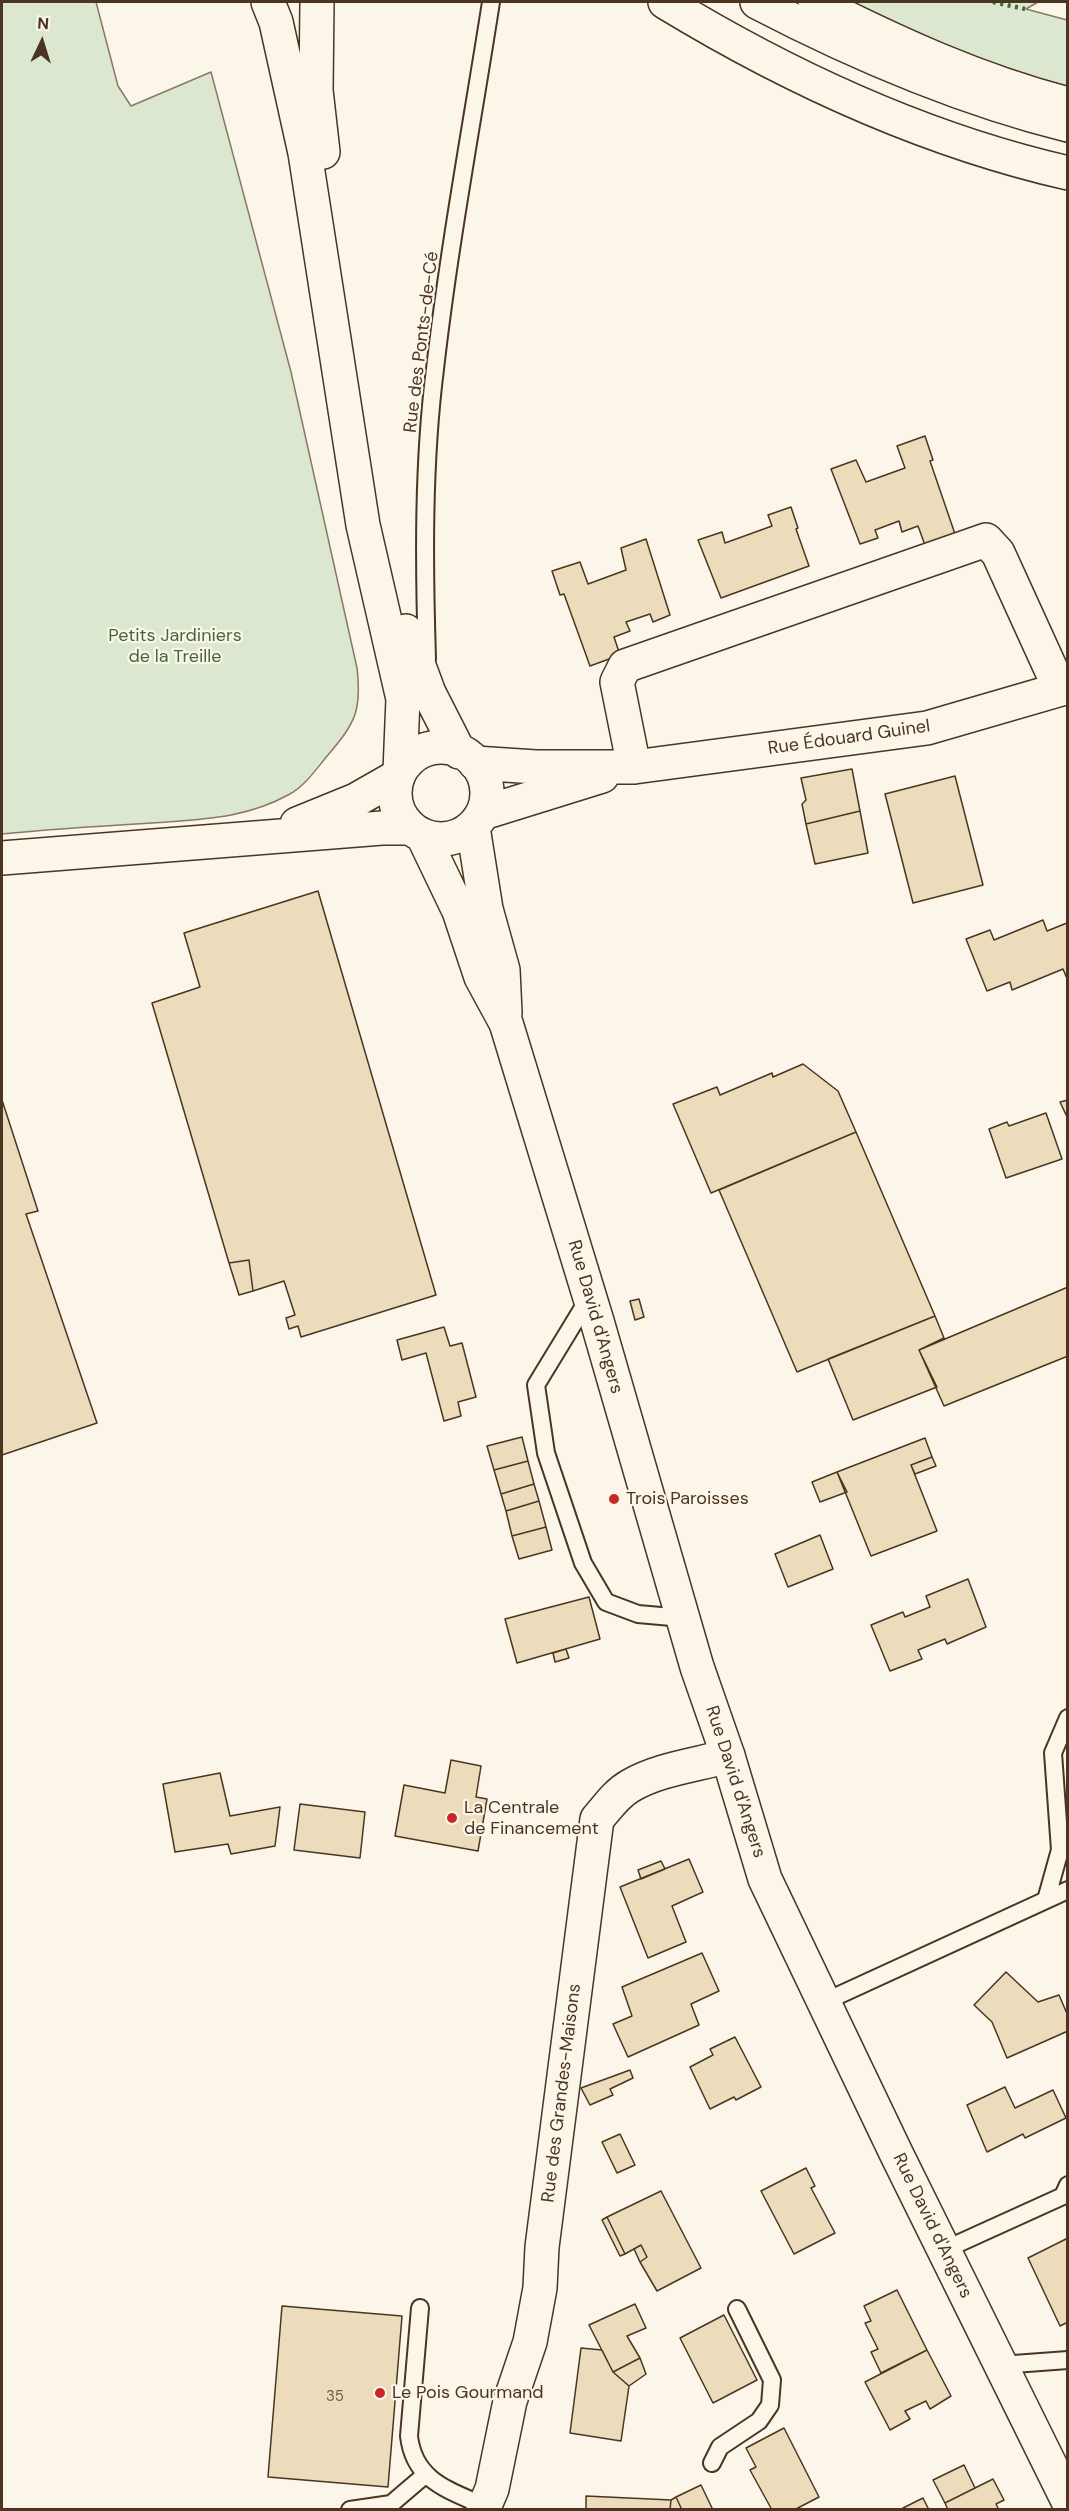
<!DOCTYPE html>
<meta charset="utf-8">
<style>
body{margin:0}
#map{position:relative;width:1069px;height:2511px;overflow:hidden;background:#fbf6e9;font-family:"DM Sans",sans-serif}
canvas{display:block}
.frame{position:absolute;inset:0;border:3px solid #4a3520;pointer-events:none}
.north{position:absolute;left:12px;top:12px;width:60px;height:60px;-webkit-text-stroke:4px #fbf6e9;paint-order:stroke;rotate:4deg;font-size:16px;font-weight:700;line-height:24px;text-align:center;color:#4a3520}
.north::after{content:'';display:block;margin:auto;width:21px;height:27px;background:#4a3520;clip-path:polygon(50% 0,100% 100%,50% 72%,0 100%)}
</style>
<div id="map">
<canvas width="1069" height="2511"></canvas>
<div class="frame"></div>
<div class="north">N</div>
</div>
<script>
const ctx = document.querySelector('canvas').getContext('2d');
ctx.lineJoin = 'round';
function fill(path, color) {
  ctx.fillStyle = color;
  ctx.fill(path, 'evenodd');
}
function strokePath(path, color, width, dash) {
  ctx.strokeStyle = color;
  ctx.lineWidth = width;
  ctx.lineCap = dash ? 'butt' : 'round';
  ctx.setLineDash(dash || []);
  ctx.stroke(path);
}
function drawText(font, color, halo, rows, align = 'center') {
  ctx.font = font + ' "DM Sans",sans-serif';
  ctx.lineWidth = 4.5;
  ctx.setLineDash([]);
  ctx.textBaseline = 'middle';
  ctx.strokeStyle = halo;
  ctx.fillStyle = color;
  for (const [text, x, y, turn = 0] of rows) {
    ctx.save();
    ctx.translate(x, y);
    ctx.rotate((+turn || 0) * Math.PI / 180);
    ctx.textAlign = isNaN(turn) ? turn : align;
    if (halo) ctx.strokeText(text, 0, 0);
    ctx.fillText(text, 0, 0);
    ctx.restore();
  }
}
const green = new Path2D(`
 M2,2H96L118,86L131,106L211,72L291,372L357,668C362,711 355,723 328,755C317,768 305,786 290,794C245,819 202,819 152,823C102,826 52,829 2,834Z
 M847,2H1038L1026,9L1067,20V86C991,66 918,34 847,2Z`);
fill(green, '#dce7d0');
strokePath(green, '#887966', 1.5);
const building = new Path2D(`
 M925,436L933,460L930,461L955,534L925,545L918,526L902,532L899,521L875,530L878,538L860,544L831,469L856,460L866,482L905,468L897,446Z
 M791,507L798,528L796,529L809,566L721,598L698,540L722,532L725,543L772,526L768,515Z
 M646,539L670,615L653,622L650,614L626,622L630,631L614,637L620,655L590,666L564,594L560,595L552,571L580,562L588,584L626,570L621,548Z
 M852,769L860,811L806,824L802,804L806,800L801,778Z
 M955,776L983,885L913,903L885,794Z
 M860,811L868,853L815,864L806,824Z
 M318,891L436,1295L301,1337L298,1326L289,1329L286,1318L295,1315L284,1281L253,1291L249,1260L229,1263L152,1003L200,987L184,933Z
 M1043,920L1047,931L1067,923L1068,981L1063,969L1012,990L1010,982L987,991L966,939L990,930L994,940Z
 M803,1064L838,1091L856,1132L711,1193L673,1104L717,1087L720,1095L772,1073L773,1077Z
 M2,1100L38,1211L26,1214L97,1423L2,1455Z
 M1068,1100V1119L1060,1102Z
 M1046,1113L1062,1159L1006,1178L989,1129L1007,1122L1009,1126Z
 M856,1132L935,1316L797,1372L719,1190Z
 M249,1260L253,1291L239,1295L229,1263Z
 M1068,1287V1356L944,1406L919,1350Z
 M639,1299L644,1317L635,1320L630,1301Z
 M935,1316L944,1338L919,1350L937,1387L853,1420L828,1359Z
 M444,1327L450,1346L462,1343L476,1397L458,1402L461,1416L444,1421L426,1353L402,1360L397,1340Z
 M522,1437L528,1461L494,1470L487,1446Z
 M925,1438L932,1457L911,1465L937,1531L871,1556L837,1472Z
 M932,1457L936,1466L915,1474L911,1465Z
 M528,1461L534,1484L501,1494L494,1470Z
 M837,1472L847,1492L820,1502L812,1482Z
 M534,1484L539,1501L506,1511L501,1494Z
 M539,1501L546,1527L512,1536L506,1511Z
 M546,1527L552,1550L519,1559L512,1536Z
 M820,1535L833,1569L788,1587L775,1554Z
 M968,1579L986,1627L947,1644L945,1639L918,1650L922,1659L890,1671L871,1625L903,1612L905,1617L930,1607L926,1596Z
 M589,1597L600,1639L517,1663L505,1619Z
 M566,1649L569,1658L555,1662L553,1653Z
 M451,1760L481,1766L476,1797L487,1799L478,1851L395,1836L404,1785L445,1793Z
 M220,1773L230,1816L280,1807L275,1846L231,1854L228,1844L175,1852L163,1784Z
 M300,1804L365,1812L360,1858L294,1850Z
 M689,1859L703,1892L672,1906L686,1942L648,1958L620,1887Z
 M661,1861L665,1869L641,1879L638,1870Z
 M702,1953L719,1991L691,2004L699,2025L628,2057L613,2024L632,2016L622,1987Z
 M1006,1972L1038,2002L1059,1995L1068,2016V2031L1007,2058L992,2022L974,2005Z
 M735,2037L761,2087L736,2100L734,2097L710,2109L690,2067L713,2055L710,2049Z
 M630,2070L633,2078L610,2089L613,2095L590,2105L581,2088Z
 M1005,2087L1015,2108L1053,2090L1066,2118L1025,2138L1023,2134L987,2152L967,2105Z
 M620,2134L635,2165L617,2173L602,2142Z
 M806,2168L815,2186L811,2188L835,2233L794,2254L761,2191Z
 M661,2191L701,2268L657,2291L640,2262L647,2257L641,2245L625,2254L607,2217Z
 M607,2217L625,2254L620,2256L602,2220Z
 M1068,2238V2322L1060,2326L1028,2258Z
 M641,2245L647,2257L640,2262L634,2249Z
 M897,2290L927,2350L881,2373L871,2352L878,2349L865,2323L871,2321L864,2306Z
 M635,2304L646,2328L627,2336L640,2358L613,2372L589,2325Z
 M282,2306L402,2316L388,2487L268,2477Z
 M724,2315L757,2380L713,2403L680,2338Z
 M581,2348L602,2350L613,2372L629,2386L621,2441L570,2433Z
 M927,2350L951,2396L930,2409L926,2401L905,2411L910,2419L890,2430L865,2382Z
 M640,2358L646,2374L629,2386L613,2372Z
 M784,2428L819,2497L794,2510H772L750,2470L756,2467L746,2448Z
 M964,2465L975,2488L945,2503L933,2480Z
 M993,2479L1004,2500L996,2504L999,2510H948L945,2503Z
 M701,2485L713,2510H682L676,2497Z
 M586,2496L671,2500L670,2510H586Z
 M676,2497L682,2510H670L671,2500Z
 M923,2498L929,2510H904L903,2508Z`);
fill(building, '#ecdcbc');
strokePath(building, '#4a3520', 1.5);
const lane = new Path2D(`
 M427,659C424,562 423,464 435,369C449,246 472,124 491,2
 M589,1298L536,1385L546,1453L583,1563L606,1602L638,1614L683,1618
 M1046,1900L1060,1850L1053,1753L1068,1718
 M824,2002L1068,1890
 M944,2250L1063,2196L1068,2185
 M420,2308L409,2436C414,2481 449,2490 484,2506
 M1000,2365L1068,2360
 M712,2463L720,2447L759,2421L770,2405L772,2380L737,2309
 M350,2510L391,2504L425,2475`);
const street = new Path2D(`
 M475,763L536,767H634L927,728L1068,687
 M634,767L617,682L625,666L986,540L998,553L1060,689
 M483,813L602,776
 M297,824L356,800L398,776
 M2,858L382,828H410
 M483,2510L492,2489L510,2401L530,2342L540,2288L542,2247L597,1819C607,1808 616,1794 630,1786C659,1769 696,1765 728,1756`);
const secondary = new Path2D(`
 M268,2L276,22L305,153L363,525L403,699L400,771
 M317,2L316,90L323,152
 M406,631L429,693L459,752
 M395 793a46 46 0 1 1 92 0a46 46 0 1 1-92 0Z
 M473,827L486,909L503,970L505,1013
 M423,836L459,911L481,977L506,1023L597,1321L697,1667L728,1756L765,1879L896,2153L1068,2501`);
const primary = new Path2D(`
 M815,2C896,43 979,81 1068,104`);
const highway = new Path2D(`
 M665,2C790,78 924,140 1068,173
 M757,2C855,53 960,98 1068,125`);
strokePath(lane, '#4a3520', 20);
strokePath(street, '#4a3520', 36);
strokePath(secondary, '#4a3520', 36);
strokePath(primary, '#4a3520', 36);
strokePath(highway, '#4a3520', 36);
strokePath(lane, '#fbf6e9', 16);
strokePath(street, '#fbf6e9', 33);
strokePath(secondary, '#fbf6e9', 33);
strokePath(primary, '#fbf6e9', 33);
strokePath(highway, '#fbf6e9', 33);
strokePath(new Path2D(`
 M993,2L1025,9`), '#436837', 4.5, [3, 4.5]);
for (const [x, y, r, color] of [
 [614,1499,6,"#c62828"],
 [452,1818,6,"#c62828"],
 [380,2393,6,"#c62828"]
]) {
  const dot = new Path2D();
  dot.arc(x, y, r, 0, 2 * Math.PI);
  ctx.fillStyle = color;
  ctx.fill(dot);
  strokePath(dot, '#fbf6e9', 2);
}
drawText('15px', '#725f47', null, [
 ["35",335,2397]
]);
drawText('18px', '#4a3520', '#fbf6e9', [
 ["Rue des Ponts-de-Cé",422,342,-83],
 ["Rue Édouard Guinel",849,738,-8],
 ["Rue David d'Angers",595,1317,74],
 ["Rue David d'Angers",735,1782,72],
 ["Rue des Grandes-Maisons",562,2093,-83],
 ["Rue David d'Angers",932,2226,64]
]);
drawText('18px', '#436837', '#fbf6e9', [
 ["Petits Jardiniers",175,636],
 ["de la Treille",175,657]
]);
drawText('18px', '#4a3520', '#fbf6e9', [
 ["Trois Paroisses",626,1499],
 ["La Centrale",464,1808],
 ["de Financement",464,1829],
 ["Le Pois Gourmand",392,2393]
], 'left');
</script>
